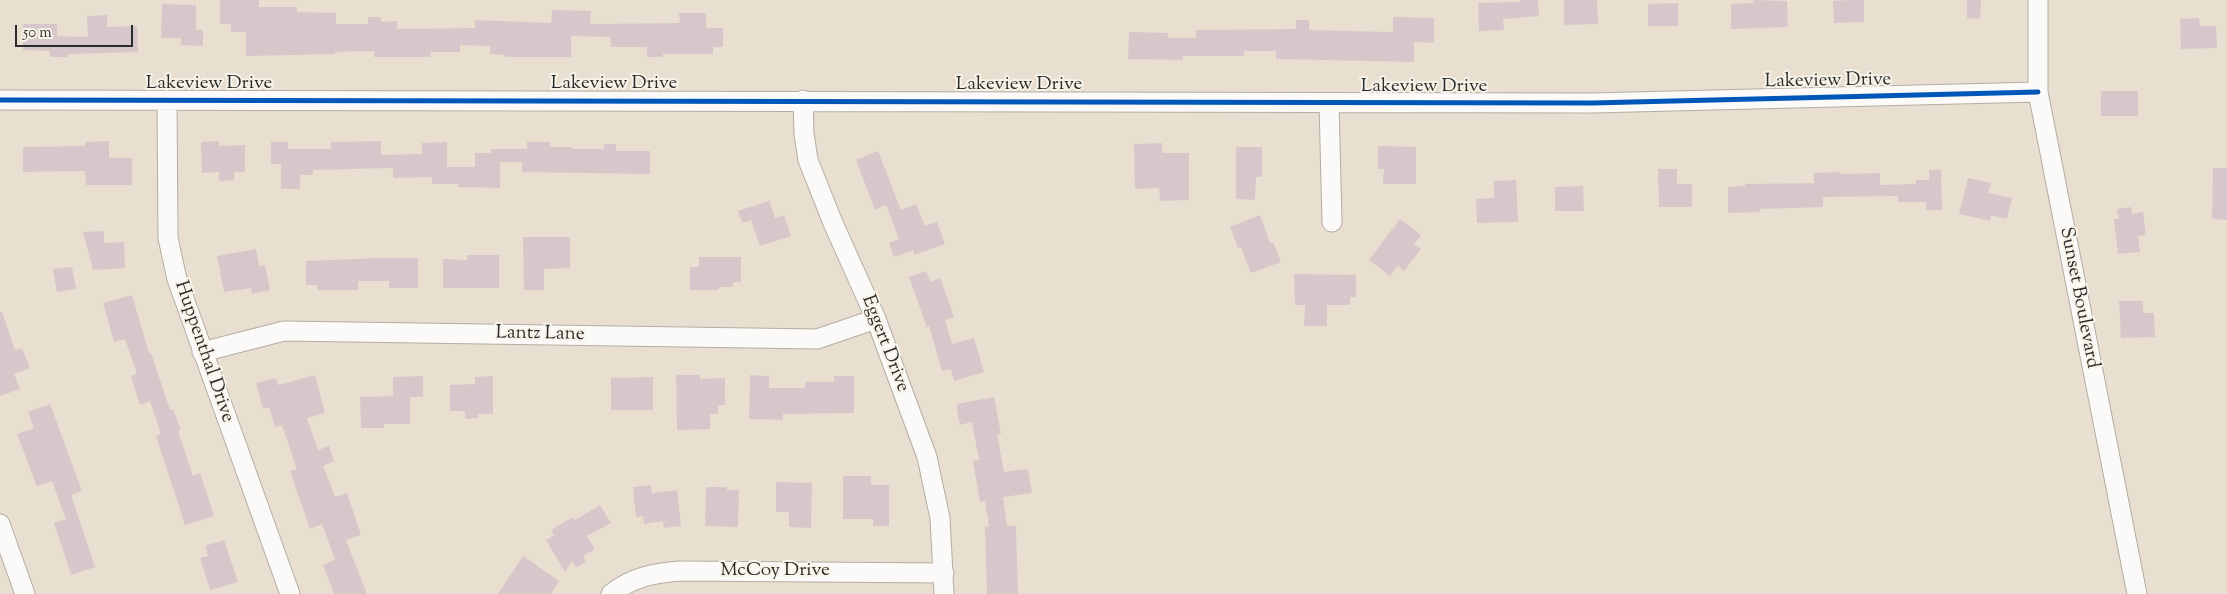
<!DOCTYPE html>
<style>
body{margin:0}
#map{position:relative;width:2227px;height:594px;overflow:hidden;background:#e8dfd0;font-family:"Sorts Mill Goudy",serif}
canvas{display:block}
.scale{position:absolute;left:15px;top:25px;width:118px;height:22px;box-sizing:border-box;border:2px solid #2b2b2b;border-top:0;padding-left:6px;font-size:15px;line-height:18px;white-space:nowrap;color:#2b2b2b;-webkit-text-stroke:4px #f7f3e8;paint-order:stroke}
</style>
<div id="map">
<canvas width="2227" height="594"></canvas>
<div class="scale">50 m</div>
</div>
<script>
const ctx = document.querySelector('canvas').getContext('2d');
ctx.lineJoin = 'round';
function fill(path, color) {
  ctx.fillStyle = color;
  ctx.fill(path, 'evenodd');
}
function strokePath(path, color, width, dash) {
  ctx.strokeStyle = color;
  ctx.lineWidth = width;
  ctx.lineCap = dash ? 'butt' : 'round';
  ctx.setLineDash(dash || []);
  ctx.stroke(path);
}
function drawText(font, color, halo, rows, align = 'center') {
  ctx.font = font + ' "Sorts Mill Goudy",serif';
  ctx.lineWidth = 4;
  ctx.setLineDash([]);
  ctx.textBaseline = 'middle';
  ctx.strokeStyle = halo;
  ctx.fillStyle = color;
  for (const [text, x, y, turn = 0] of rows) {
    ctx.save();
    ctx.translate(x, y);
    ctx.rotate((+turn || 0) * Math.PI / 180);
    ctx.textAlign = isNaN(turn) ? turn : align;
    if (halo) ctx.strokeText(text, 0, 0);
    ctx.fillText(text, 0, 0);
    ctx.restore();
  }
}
fill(new Path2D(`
 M220,0H259V7H297V12L336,13V24H368V17H381V22L397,21V29L475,28V20L551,23L552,10L591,11L590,24L680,23L679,13H706V28H723V47H713V54H663V57H647V47H611L610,37L571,36V57H505V55L490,54V46L460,45V52H430L431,57H374V51L335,52V54L246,56V32H231V24H220Z
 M1520,0H1538L1539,16L1503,19L1504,30L1479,31L1478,3L1520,2Z
 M1564,0H1597L1598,24L1564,25Z
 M1753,0L1787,1L1788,27L1731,29V4L1753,3Z
 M1849,0H1864V22L1834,23L1833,1Z
 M1967,0H1981L1980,19L1967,18Z
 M1678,3V26H1648V4Z
 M162,4L196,5V30H203V46L181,45V38H161Z
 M107,15V27L137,26L138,52L68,54V57H50V51L23,50V24H57V36L88,37L87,16Z
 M1393,17L1434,18V43L1414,42V62L1276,59V51H1244V56H1183L1182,60L1128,59L1129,32L1168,33V38H1196V30L1296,29V20H1309V30L1393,32Z
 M2199,18L2200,26H2216L2217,48L2181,49L2180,19Z
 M2101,91H2138V116H2101Z
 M109,141V158H132V185H86L85,171L23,172V147L85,146V142Z
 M219,141V146L245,145V172H234V180L219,181V172L202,173L201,142Z
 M381,141V155L422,154V143L447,142V167H475V153H491V149H527V142H550V147H572V149H604V144H616V151H650V174L522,172V162H500V188L458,187V184H432V177L393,178V168L313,170V175H300V189H281V164H271V142H288V149H331V142Z
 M1162,143V153H1189V200L1160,201L1159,188L1135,189L1134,144Z
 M1378,146L1416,147V184H1383L1384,169H1378Z
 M1236,147H1262V177H1256L1255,200L1236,199Z
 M878,151L901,210L916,204L925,226L937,222L945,244L914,255L913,250L894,257L889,243L899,239L886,205L875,210L856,160Z
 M2213,168H2227V220L2212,219Z
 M1658,169H1677V184H1692V207H1659Z
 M1929,170H1941L1942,210H1926V202H1898V196L1823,197V207L1760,209V212L1728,213V187L1745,186V184L1814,183V173L1840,172V174L1880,173V185L1916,184V180H1929Z
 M1968,178L1991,183L1988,193L2012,198L2007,219L1991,215L1990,221L1959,214Z
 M1516,180L1518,222L1477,223L1476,199L1494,198V181Z
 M1583,186L1584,211H1555V187Z
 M769,201L775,218L784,215L791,236L760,246L751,220L742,223L738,211Z
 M2131,207L2132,214L2143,212L2146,235L2138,236L2140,252L2118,254L2114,219H2119L2117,209Z
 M1260,215L1270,243L1273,242L1281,262L1251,273L1241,247L1238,248L1230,227Z
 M1400,219L1421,235L1414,244L1421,249L1404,271L1398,265L1390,276L1369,260Z
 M104,231V243L124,242L125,268L93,270L83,232Z
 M523,237H570V268L544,269V290H524Z
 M256,249L259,266L265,265L270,290L252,294L251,288L224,292L217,256Z
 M467,255H499V288H443V259L467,260Z
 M699,257H741V282H733V287H719V290H690V267H699Z
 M379,258H418V288H389V281H358V290H317V285H306V261Z
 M72,267L76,289L57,292L53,269Z
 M926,271L930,282L940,278L954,317L945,320L952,344L974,338L984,372L954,381L951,369L942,371L929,326L927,327L909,277Z
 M1294,274L1356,275V297H1350V305H1327V326H1304L1305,305H1295Z
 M132,295L149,353H151L170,410L173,409L181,430L178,431L193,476L200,473L214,516L185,525L156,436L161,434L150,401L140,405L131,376L137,374L125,339L114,342L103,303Z
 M2119,301H2143V313H2154L2155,337L2121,338Z
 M0,312H2L15,350L22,348L30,368L14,374L20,389L0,396Z
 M315,375L325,413L307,418L318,450L329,446L334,461L323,466L335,497L347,493L361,535L346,540L367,594H334L323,565L335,560L322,524L310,529L290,471L297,469L282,425L275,427L269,407L263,409L256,383L276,378L278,385Z
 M676,375H700V379L725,378V405H718V414H710V429L677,430Z
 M750,375L769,376V388H805V382H834V376H854V413L783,414V420L749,419Z
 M423,376V397H410V424H384V428H361L360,397L393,396V377Z
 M493,376V414H478V418L465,419V411H450V385L475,384V377Z
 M653,377V410H611V378Z
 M994,397L1001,434H997L1004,472L1028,469L1032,493L1003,497L1007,526H1016L1018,594H987L985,527H989L985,501L980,502L973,461L979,460L972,422L960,425L957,410V404Z
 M50,404L82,491L71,495L95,567L71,575L54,523L66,519L52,481L37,486L17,434L34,428L28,412Z
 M843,476H871V485H889V526H873V519H843Z
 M776,482L812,483L811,528L789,527V512H776Z
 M651,485L652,493L677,490L681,526L664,528L663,521L644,524L643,516L636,517L633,487Z
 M706,487H727V490H739L738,527L705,526Z
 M600,505L611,523L587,536L595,549L583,556L586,562L576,568L572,561L565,572L546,540L554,535L551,530L573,517L575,520Z
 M224,540L238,582L210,590L200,558L208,556L205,546Z
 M523,556L559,581L551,594H498Z`), '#d8c7ca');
const minor = new Path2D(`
 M2038,0V92L2137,594
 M0,100L1592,103L2038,92
 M167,100L168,238L177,279L290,594
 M803,100L804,134L808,160L833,223L876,319L927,457L940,518L944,594
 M1329,103L1332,222
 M202,352L284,331L817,339L876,319
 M0,524L25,594
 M611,594C632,577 654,573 680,571L944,573`);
strokePath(minor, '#b3ada3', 21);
strokePath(minor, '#fcfaf8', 19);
strokePath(new Path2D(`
 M0,100L1592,103L2038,92`), '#0057b8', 5);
drawText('19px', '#2b2b2b', '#f7f3e8', [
 ["Lakeview Drive",1828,82,-1],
 ["Lakeview Drive",209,85],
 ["Lakeview Drive",614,85],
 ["Lakeview Drive",1019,86],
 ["Lakeview Drive",1424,88],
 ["Sunset Boulevard",2078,298,79],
 ["Lantz Lane",540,335,1],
 ["Eggert Drive",884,344,69],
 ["Huppenthal Drive",203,352,71],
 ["McCoy Drive",775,572]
]);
</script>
